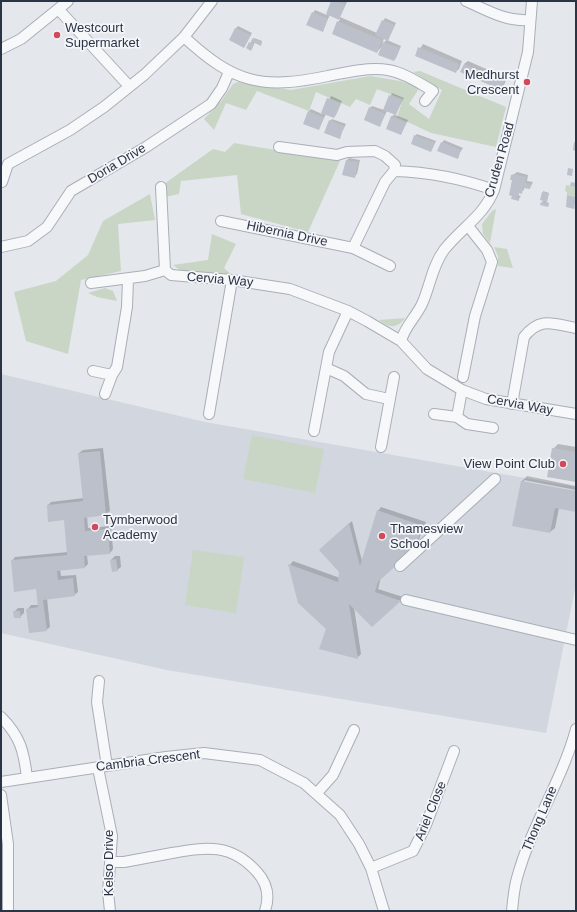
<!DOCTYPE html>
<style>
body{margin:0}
#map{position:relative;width:577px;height:912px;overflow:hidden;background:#e4e7ec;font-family:Helvetica,sans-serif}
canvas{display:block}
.frame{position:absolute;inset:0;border:2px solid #2b3445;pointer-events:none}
</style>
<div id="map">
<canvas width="577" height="912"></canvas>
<div class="frame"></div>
</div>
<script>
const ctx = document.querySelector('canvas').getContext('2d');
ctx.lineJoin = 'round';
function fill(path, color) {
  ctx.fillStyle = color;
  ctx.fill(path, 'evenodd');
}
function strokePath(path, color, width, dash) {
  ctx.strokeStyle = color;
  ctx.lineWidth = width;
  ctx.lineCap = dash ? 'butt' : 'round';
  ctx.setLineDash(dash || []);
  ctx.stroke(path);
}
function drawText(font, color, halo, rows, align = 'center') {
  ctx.font = font + ' Helvetica,sans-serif';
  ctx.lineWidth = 3.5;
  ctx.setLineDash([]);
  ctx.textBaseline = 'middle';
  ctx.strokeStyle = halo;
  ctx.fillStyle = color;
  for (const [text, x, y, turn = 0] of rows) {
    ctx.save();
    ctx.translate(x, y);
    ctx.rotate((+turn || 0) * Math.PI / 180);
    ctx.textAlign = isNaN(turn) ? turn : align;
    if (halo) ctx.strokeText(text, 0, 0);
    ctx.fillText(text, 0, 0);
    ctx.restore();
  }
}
fill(new Path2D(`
 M1,374L205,422L576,487V584L546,733L167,670L1,633Z`), '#d2d6de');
fill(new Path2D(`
 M420,71L506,107L496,147L431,133L397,117L403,99L377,89L370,105L356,99L350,107L316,92L309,111L257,91L246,110L226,103L214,130L204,119L222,100L233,84L238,82L291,90L370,76L400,81L416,86L418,90L409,104L429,119L442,90L413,72Z
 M234,143L340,161L308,232L241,214L237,175L181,181L179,194L165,197L164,184L213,149L225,152Z
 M566,185L576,187V209H574L576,197L567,195V192L565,191Z
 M150,194L155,220L118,224L121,271L81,280L68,354L26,341L14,292L56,281L88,255L103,221Z
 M496,209L490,243L483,234L482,224L492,211Z
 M212,234L236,244L224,268L232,275L183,272L173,265L208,260Z
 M494,247L507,249L513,268L498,266V256Z
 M105,288L113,291L117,301L97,297L88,293Z
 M405,318C397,329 389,328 379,320Z
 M252,435L324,449L315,493L243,479Z
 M193,550L244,557L236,613L185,605Z`), '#c9d6c5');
fill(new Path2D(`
 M333,1L347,2L340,17L377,33L385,18L396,23L387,40L401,46L396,58L394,60L383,45L377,52L333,33L340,19L330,15L322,30L313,13L315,10L327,15ZM384,38L387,39L382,45Z
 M238,26L252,33L244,47L236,28Z
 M254,38L262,41L261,44L255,42L252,49L247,48Z
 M423,44L462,61L459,69L455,72L416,55Z
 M468,61L507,78L504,85L500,89L464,64Z
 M392,93L404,98L395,115L408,120L401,134L391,117L395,114L387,111L380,125L370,108L372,106L384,110Z
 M331,96L342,101L336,115L334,117L326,114L318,129L309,111L311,109L322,114Z
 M332,119L346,124L339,138L330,121Z
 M417,134L436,141L431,151L415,136Z
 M444,140L463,148L457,157L442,143Z
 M349,158L360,160L357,174L355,176L344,174L347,160Z
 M517,172L528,175L527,181L533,182L530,188L524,187V190L520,192L518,195L521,196L518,200L512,198V176Z
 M543,191L549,193L546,202L549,203L548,206L542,202L544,200Z
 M558,444L576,447V481L553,449Z
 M103,448L110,511L106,514L87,516L88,528L111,526L113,549L110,553L87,555L88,564L85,567L60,569L61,576L76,575L78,592L74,595L47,598L50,627L46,630L28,609L31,605H39L37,588L12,561L15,557L68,552L65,519L48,505L51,502L84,498L79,453L83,450Z
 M527,476L576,486V490L524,480V482L576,492V511L559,508L555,528L550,532L513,525L522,481Z
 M381,507L426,522L417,544L381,577L378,589L403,597L372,626L354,607L361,654L358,657L327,629L290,565L293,561L340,578L341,571L324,546L352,521L362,561L378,511Z
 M115,556H120L121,567L117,570L111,560Z
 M18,608H24V613L20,617L14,612Z`), '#0003');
fill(new Path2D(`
 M331,1L345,4L339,20L326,14Z
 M312,12L328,19L323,32L306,25Z
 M382,20L395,25L388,41L375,35Z
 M337,21L382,40L377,53L332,34Z
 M235,28L251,35L244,48L229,40Z
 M253,38L262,42L261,46L251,41Z
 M249,42L254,44L251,51L246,48Z
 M383,42L400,48L394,61L378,55Z
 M418,47L459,64L456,73L415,56Z
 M464,64L504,81L501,90L460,72Z
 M389,95L402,100L396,115L383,110Z
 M327,98L341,103L334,118L321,113Z
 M369,107L385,114L380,127L364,120Z
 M308,111L324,118L319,130L303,124Z
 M391,116L406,123L401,135L386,129Z
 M329,120L344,126L340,139L324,133Z
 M414,135L435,143L431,152L411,144Z
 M441,142L461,150L458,159L437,151Z
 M574,142L576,143V151L573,150Z
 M346,160L358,162L355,178L342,175Z
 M568,168L573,169L572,176L567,175Z
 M514,174L526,177L525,183L531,184L530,189L523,188L522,194L519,193L517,198L519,199V201L511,199L512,196L509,195L512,180H510L511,175Z
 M571,182L576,183V187L570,186Z
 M542,192L549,193L547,202L540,200Z
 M567,195L576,197L574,209L566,207Z
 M541,202L549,204L548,207L540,205Z
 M552,448L576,452V482L547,477Z
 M100,451L106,515L84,518L85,531L108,529L110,554L84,556L85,568L57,571L58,580L73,578L75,596L43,600L47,631L29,633L26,609L38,607L36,589L14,592L11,560L67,555L64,520L48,522L47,505L83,501L78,453Z
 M521,481L576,491V512L555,508L550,533L512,526Z
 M377,510L423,526L414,549L378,582L375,592L401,601L372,627L349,604L358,659L319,649L326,629L298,603L288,564L338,582L339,572L319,550L349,523L360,566Z
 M116,559L118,571L112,572L110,560Z
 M13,611H20L21,618H14Z`), '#bbc0ca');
const minor = new Path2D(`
 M466,1C487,10 506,22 530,20
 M59,10L129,86
 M184,37C234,83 261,90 328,76C347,72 369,67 388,70C405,73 419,83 433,91L425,101
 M1,49L21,39L68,1
 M279,147L337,155L347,152L375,151L385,156L395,165L394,171
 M2,182L8,164L70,130L104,107L144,75L184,37L212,1
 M161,187L165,270
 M221,221L353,248L390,266
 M1,247L28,241L47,227L71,191L146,147L211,104L222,88L229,72
 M353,248L385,182L394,171C427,172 463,179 494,190
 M91,283L145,276L165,270L171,275L232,280L290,289L348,311L367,321L401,341L427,369L462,390L486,399L576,414
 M401,341C405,326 416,317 422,304C430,287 432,266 444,250C461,228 483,217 494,190L528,52L532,1
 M326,368L344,376L366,394L389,399
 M93,371L112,375L117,367L127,307L128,279
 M463,377L475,316L492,262L487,250L468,226
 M462,390L457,417L467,424L493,428
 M105,394L112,375
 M512,404L524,337C540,316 554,324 576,328
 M209,414L232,280
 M434,414L457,417
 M314,431L329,352L348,311
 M381,447L394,377
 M400,566L495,479
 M406,600L576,640
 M99,681L97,702L107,766
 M1,717C20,736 24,751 27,778
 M98,768L112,836L108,892L110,911
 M1,782L166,757L204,753L260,760L304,783L340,815L359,844L371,868L384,911
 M317,793L333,775L354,730
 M1,795L8,844V911
 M111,862H124C140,859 156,856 172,853C207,847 231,843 257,872C267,883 270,896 265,911
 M371,868L413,851L426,825L454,751
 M512,911C513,900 514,888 517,878C531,826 562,781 576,729`);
strokePath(minor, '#a9aeb7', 12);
strokePath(minor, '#f7f8fa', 10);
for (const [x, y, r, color] of [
 [57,35,4,"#d1495b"],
 [527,82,4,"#d1495b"],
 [563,464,4,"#d1495b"],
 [95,527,4,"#d1495b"],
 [382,536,4,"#d1495b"]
]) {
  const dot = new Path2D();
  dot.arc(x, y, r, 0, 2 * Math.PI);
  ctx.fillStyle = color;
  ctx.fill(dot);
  strokePath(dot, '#f4f6f9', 1.5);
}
drawText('13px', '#2b3445', '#f4f6f9', [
 ["Westcourt",65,28],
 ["Supermarket",65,43],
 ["Medhurst",519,75,"right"],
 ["Crescent",519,90,"right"],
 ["View Point Club",555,464,"right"],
 ["Tymberwood",103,520],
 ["Academy",103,535],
 ["Thamesview",390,529],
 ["School",390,544]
], 'left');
drawText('13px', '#2b3445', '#f4f6f9', [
 ["Cruden Road",500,160,-74],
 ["Doria Drive",117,164,-31],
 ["Hibernia Drive",287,234,12],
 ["Cervia Way",220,280,5],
 ["Cervia Way",520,405,10],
 ["Cambria Crescent",148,761,-7],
 ["Ariel Close",431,811,-68],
 ["Thong Lane",540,819,-67],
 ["Kelso Drive",109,863,-90]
]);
</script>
